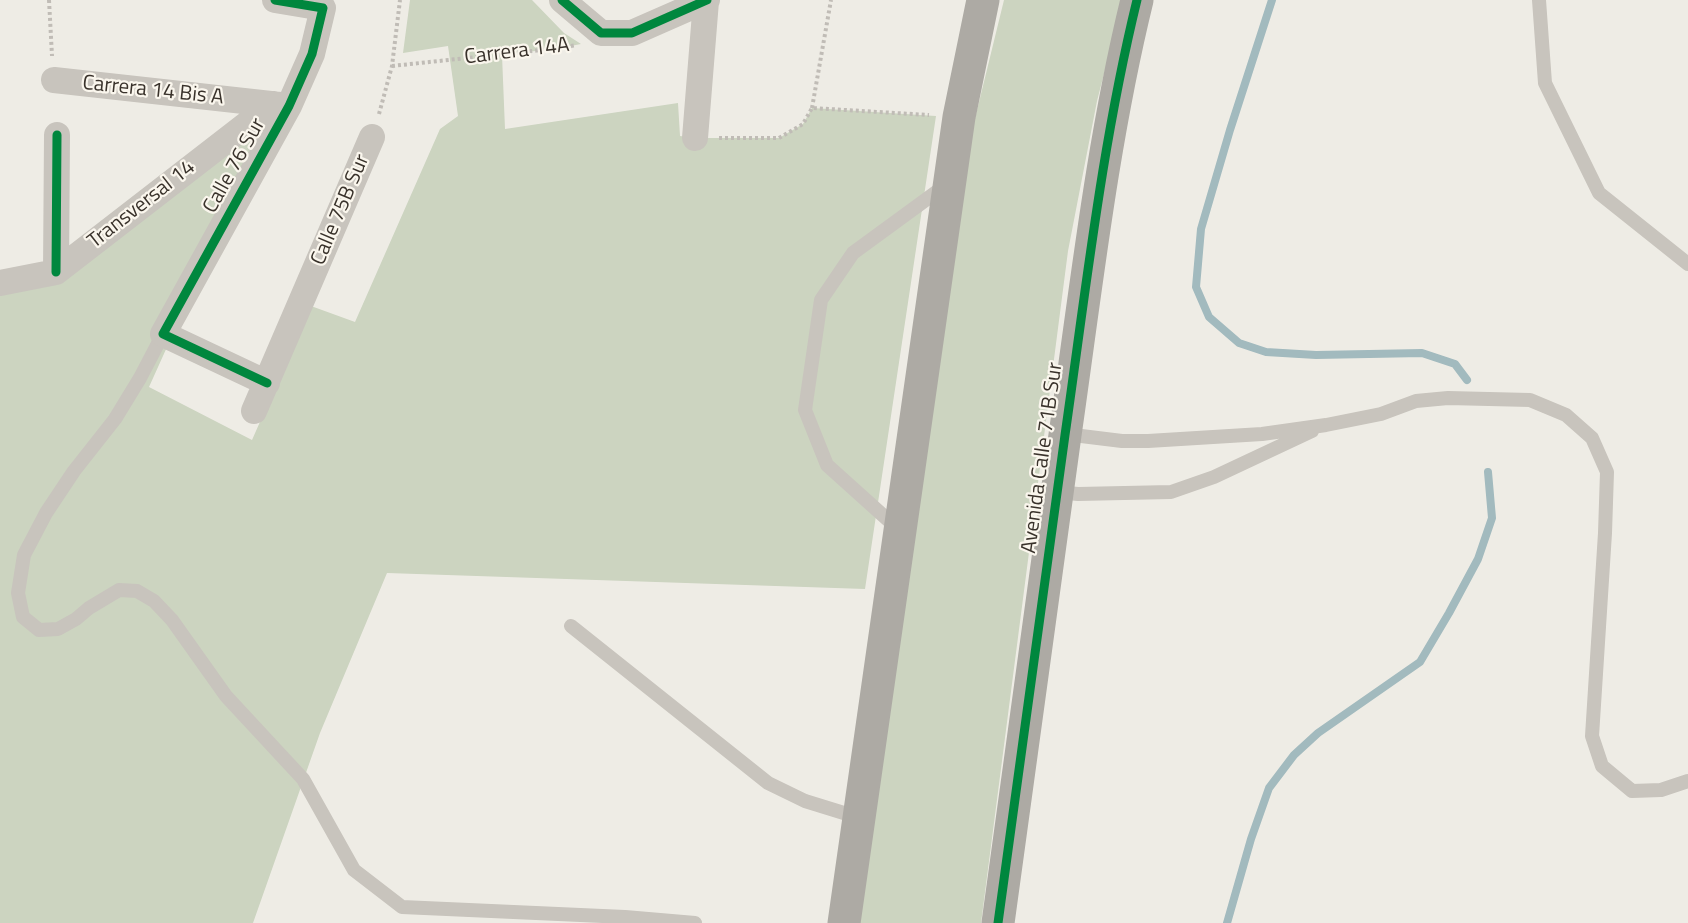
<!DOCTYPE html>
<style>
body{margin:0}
canvas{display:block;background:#eeece5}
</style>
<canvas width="1688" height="923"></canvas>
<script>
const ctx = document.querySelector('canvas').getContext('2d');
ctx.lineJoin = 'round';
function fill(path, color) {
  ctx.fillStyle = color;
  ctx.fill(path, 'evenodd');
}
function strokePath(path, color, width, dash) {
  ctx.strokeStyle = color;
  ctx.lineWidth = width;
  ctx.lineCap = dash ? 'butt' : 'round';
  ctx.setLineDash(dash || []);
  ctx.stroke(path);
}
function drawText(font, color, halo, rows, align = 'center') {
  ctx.font = font + ' "Titillium Web",sans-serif';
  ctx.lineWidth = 4.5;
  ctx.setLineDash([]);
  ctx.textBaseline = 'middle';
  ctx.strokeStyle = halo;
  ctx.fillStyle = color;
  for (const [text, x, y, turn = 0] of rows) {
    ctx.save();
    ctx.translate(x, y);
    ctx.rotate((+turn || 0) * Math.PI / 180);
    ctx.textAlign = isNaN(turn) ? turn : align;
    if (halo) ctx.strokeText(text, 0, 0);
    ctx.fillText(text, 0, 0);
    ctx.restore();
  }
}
fill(new Path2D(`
 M410,0H532L564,33L581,44L560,48L502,55L505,129L678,103L680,136L695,138H779L803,124L812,108L936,116L865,589L387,573L320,733L253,923H0V285L65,273L254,119L264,132L149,387L252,440L311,306L355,322L440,129L458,116L448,46L403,53Z
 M1004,0H1123L1097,101L1068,251L981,923H859L969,143Z`), '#ccd4c0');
strokePath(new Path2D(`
 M1272,0L1230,130L1201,229L1196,287L1209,317L1239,343L1266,352L1316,355L1422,353L1455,364L1467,380
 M1227,923L1251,839L1269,788L1294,755L1318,733L1420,662L1449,613L1478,559L1492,518L1488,472`), '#a2babe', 8);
strokePath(new Path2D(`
 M49,0L52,56
 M392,66L560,48L576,45
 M812,108L831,0
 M379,114L392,66L400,0
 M719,138H779L803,124L812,108L929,115`), '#c0bcb6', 4, [3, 3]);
strokePath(new Path2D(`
 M1539,0L1545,83L1599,193L1688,264
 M163,334L140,378L115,419L74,471L46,513L24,555L18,593L23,617L39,630L58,629L76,619L89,608L119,590L137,591L154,601L172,620L226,696L303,779L354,870L402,907L625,917L695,923
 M1065,434L1122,441H1148L1262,434L1326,425L1381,414L1416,401L1448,398L1530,400L1566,415L1592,438L1607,472L1605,533L1592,736L1602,766L1632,791L1661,790L1688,781
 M1057,492L1078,494L1171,492L1214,477L1312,431
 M897,528L827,465L805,410L821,300L853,253L946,185
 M571,626L768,783L805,801L860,818`), '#c8c4bd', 14);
strokePath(new Path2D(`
 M562,0L601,33H632L707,0
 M54,80L280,105
 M695,138L706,1
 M56,272L57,135
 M0,283L56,272L273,104
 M267,383L163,334L289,106L312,54L323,8L275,0
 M254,411L372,137`), '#c8c4bd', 26);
strokePath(new Path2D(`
 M844,923L959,117L983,0
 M998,923C1020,760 1043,598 1065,435C1086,289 1102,143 1137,0`), '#adaaa4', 33);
strokePath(new Path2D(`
 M562,0L601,33H632L707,0
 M56,272L57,135
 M267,383L163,334L289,106L312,54L323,8L275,0
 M998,923C1020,760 1043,598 1065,435C1086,289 1102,143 1137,0`), '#00873e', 9);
drawText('21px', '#39322b', '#faf6ed', [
 ["Carrera 14A",517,52,-7],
 ["Carrera 14 Bis A",153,91,6],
 ["Calle 76 Sur",235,166,-61],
 ["Transversal 14",142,205,-38],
 ["Calle 75B Sur",341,210,-67],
 ["Avenida Calle 71B Sur",1043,458,-82]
]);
</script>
